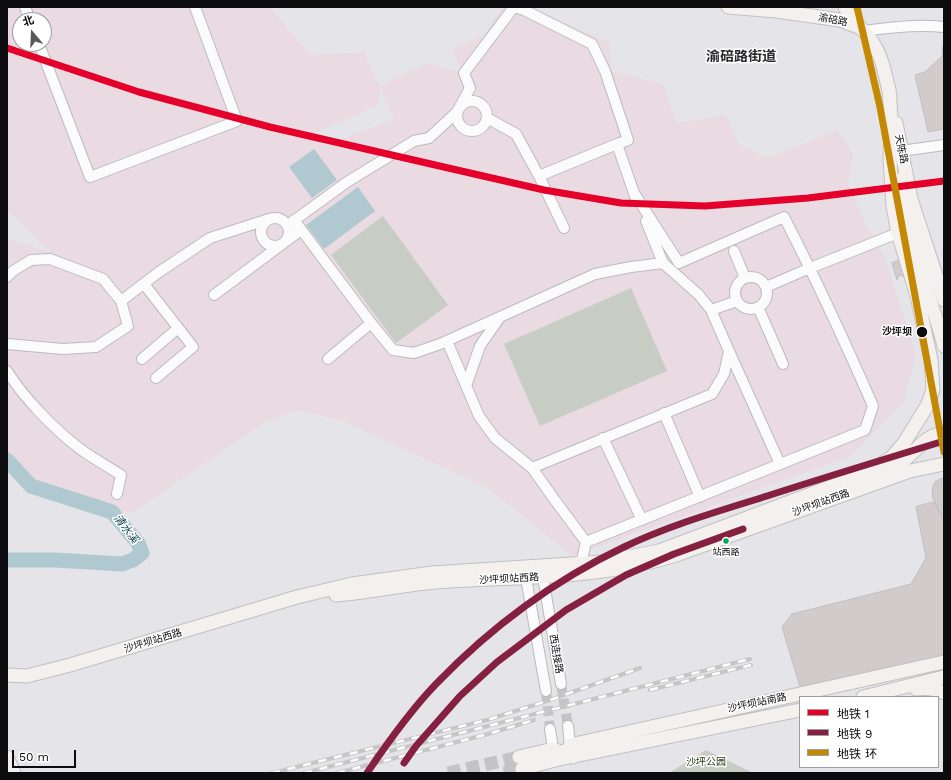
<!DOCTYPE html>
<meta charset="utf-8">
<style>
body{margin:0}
#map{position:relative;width:951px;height:780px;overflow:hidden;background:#e5e5e9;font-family:"Work Sans","Noto Sans SC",sans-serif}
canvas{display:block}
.frame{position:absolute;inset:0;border:8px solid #0c0b0d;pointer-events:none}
.legend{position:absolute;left:799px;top:696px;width:140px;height:72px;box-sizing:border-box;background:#fff;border:1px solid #9e9d9e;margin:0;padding:5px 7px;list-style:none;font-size:12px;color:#0c0b0d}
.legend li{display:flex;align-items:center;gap:8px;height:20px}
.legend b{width:20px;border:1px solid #9e9d9e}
.north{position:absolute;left:12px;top:12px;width:40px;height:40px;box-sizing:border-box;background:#fff;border:1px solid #9e9d9e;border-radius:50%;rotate:341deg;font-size:11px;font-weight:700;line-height:16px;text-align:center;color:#0c0b0d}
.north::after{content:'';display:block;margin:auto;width:14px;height:18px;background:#58575a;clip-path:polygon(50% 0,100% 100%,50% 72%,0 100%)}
.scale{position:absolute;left:12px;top:750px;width:64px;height:18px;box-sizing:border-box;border:2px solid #0c0b0d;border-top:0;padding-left:5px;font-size:12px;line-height:14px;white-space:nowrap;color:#0c0b0d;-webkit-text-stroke:3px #fff;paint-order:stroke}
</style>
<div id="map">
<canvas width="951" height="780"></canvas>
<div class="frame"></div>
<ul class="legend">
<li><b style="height:5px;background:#e4002b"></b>地铁 1</li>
<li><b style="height:5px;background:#862041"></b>地铁 9</li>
<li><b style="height:5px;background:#c48903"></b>地铁 环</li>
</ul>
<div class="north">北</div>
<div class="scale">50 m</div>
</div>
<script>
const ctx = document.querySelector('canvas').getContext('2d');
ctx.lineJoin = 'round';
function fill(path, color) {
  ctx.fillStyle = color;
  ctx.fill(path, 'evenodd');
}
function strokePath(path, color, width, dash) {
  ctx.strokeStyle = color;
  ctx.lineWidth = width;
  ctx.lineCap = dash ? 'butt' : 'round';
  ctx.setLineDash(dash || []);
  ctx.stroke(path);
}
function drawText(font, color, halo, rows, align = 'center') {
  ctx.font = font + ' "Work Sans","Noto Sans SC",sans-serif';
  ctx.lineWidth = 3;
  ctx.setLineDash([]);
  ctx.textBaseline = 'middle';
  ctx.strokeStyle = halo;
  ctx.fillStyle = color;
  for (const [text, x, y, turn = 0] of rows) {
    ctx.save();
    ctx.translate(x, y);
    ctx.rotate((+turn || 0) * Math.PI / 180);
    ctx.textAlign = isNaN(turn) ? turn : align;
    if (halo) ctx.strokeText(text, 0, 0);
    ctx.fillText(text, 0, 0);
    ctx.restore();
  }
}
fill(new Path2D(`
 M7,7H270L310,55L364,52L380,86L427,63L463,73L453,49L484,35L502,7H529L610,43L611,71L663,84L677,123L726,115L739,144L767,158L838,130L853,155L848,182L866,225L885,258L916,354L904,402L851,456L572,556L488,488L343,421L298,410L265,422L131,514L35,482L7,452V238L51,253L7,210ZM20,20H44V44H20ZM380,87L394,119L326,145L315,133L379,105Z`), '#e9dbe1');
fill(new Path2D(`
 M383,216L448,305L396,343L331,255Z
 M631,288L667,371L540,426L504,344Z
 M706,750L749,771L752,773H669Z`), '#c7cdc5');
fill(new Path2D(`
 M314,149L337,180L312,198L289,167Z
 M358,187L375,211L324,249L306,225Z`), '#b0c9d1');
strokePath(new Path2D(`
 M7,460L31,486L112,512L138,543L142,553L133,560L122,564L55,560H7`), '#b0c9d1', 15);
const building = new Path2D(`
 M943,46L944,47V129L928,132L915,75L925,72L942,56Z
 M901,260L906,277L899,275L897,280L892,263Z
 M942,478H944V517L938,510L932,496L933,486L935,482Z
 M934,502L938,510L944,517V655L801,690L782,627L792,614L911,584L926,558L916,507Z`);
fill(building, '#d1cbcb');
strokePath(building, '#c0bec0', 1);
strokePath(new Path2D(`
 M561,684L568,726
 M546,691L550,729`), '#c4c4c8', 10, [10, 5]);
strokePath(new Path2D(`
 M448,773L519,757
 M504,773L522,769`), '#c4c4c8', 13, [13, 6]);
const minor = new Path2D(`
 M25,7L30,20
 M514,7L524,10L592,44L605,71L628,140L617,144
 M864,31C891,27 917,24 944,27
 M39,44L90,177L237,121L195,7
 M457 116a15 15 0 1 1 30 0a15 15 0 1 1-30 0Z
 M487,118L516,134L539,176L564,228
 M901,151L944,145
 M539,176L617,144L636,199
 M261 232a14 14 0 1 1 28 0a14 14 0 1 1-28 0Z
 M294,220L371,323L393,350L414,353L440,344L595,274L631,267L663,263L699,295L711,310L737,301
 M646,221L663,263
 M288,225L347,182L414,141L429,138L457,112L470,88L464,73L514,7
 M734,251L745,278
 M7,277L13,271L31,260L50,259L103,279L121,301L159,272L210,238L269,219
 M735 293a16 16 0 1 1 32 0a16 16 0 1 1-32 0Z
 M144,284L193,347L156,378
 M766,287L810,268L898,233
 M214,295L301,230
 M758,307L783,364
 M447,341L479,416L495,438L532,468L712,394L724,374L729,351L711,310
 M7,344L63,349L96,347L128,326L121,301
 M729,351L780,464
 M142,359L177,329
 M328,359L371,323
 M7,371C23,397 55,430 79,448C92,458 107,466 121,475L117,494
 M466,386L480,346L500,317
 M664,413L700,497
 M603,438L642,520
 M532,468L554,499L586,542L865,430L873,406C845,342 816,279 784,217L679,263L634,193
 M581,564L586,542
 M543,577L561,684
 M526,578L546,691
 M550,729L553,749
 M565,750L570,745L568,726`);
const major = new Path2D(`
 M728,7L776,11L840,20L858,27
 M845,7C851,21 865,30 873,43C883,58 886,79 890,96
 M896,123L911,199L944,300
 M899,180C905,219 916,256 928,293C933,311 940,328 944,346
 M880,465L892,457L904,443L927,406L933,390L931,360L917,296L898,233L893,206L890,160L891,118L889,89
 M336,595C370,592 402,585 436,582C517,576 601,580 679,554L910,471L944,464
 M7,675L27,676L70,665L297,597L352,584L432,573L602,562L659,551L864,474C877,470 891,468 903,461C915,453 928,431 944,435
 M916,689C926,688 935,688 944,693
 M863,697L944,677
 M570,745L944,662
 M7,757L14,773
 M519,757L553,749L573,757
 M522,769L555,760L800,710`);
strokePath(minor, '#bbbbbe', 12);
strokePath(major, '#c0c0c2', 15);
strokePath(minor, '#fbfbfc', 10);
strokePath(major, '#f4f0ed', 13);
const rail = new Path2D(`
 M650,690L751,665
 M272,773L487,720L553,699L640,668
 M304,773L750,659
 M337,773L488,734L534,720`);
strokePath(rail, '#c6c6c7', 4);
strokePath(rail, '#fff', 2.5, [8]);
strokePath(new Path2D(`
 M7,48L139,92L270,127L544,190L621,203L705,206L808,198L944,181`), '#e4002b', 7);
strokePath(new Path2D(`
 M404,763L416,746L460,696L497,662L566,610L626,575L674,554L743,529
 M367,773C388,742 410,711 436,684C490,628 555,580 624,547C670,525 719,511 767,496C826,477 885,459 944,441`), '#862041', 7);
strokePath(new Path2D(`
 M857,7L880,107L944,452`), '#c48903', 7);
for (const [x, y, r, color] of [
 [922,332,6,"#0c0b0d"],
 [726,541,3.5,"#00a651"]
]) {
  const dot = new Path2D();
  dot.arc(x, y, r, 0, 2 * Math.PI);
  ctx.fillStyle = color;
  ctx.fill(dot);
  strokePath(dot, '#fff', 1.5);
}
drawText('9px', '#0c0b0d', '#fff', [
 ["站西路",726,552]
]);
drawText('10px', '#0c0b0d', '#fff', [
 ["渝碚路",833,20,11],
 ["天陈路",901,149,78],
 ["沙坪坝站西路",821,503,-20],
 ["沙坪坝站西路",509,579,-3],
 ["沙坪坝站西路",153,641,-17],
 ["西连接路",556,654,80],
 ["沙坪坝站南路",757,703,-12]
]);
drawText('bold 10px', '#0c0b0d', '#fff', [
 ["沙坪坝",912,332]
], 'right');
drawText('10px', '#243c14', '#fff', [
 ["沙坪公园",706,762]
]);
drawText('italic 11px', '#063d4a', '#fff', [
 ["清水溪",126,529,52]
]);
drawText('bold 14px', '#29292d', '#fff', [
 ["渝碚路街道",741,57]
]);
</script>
